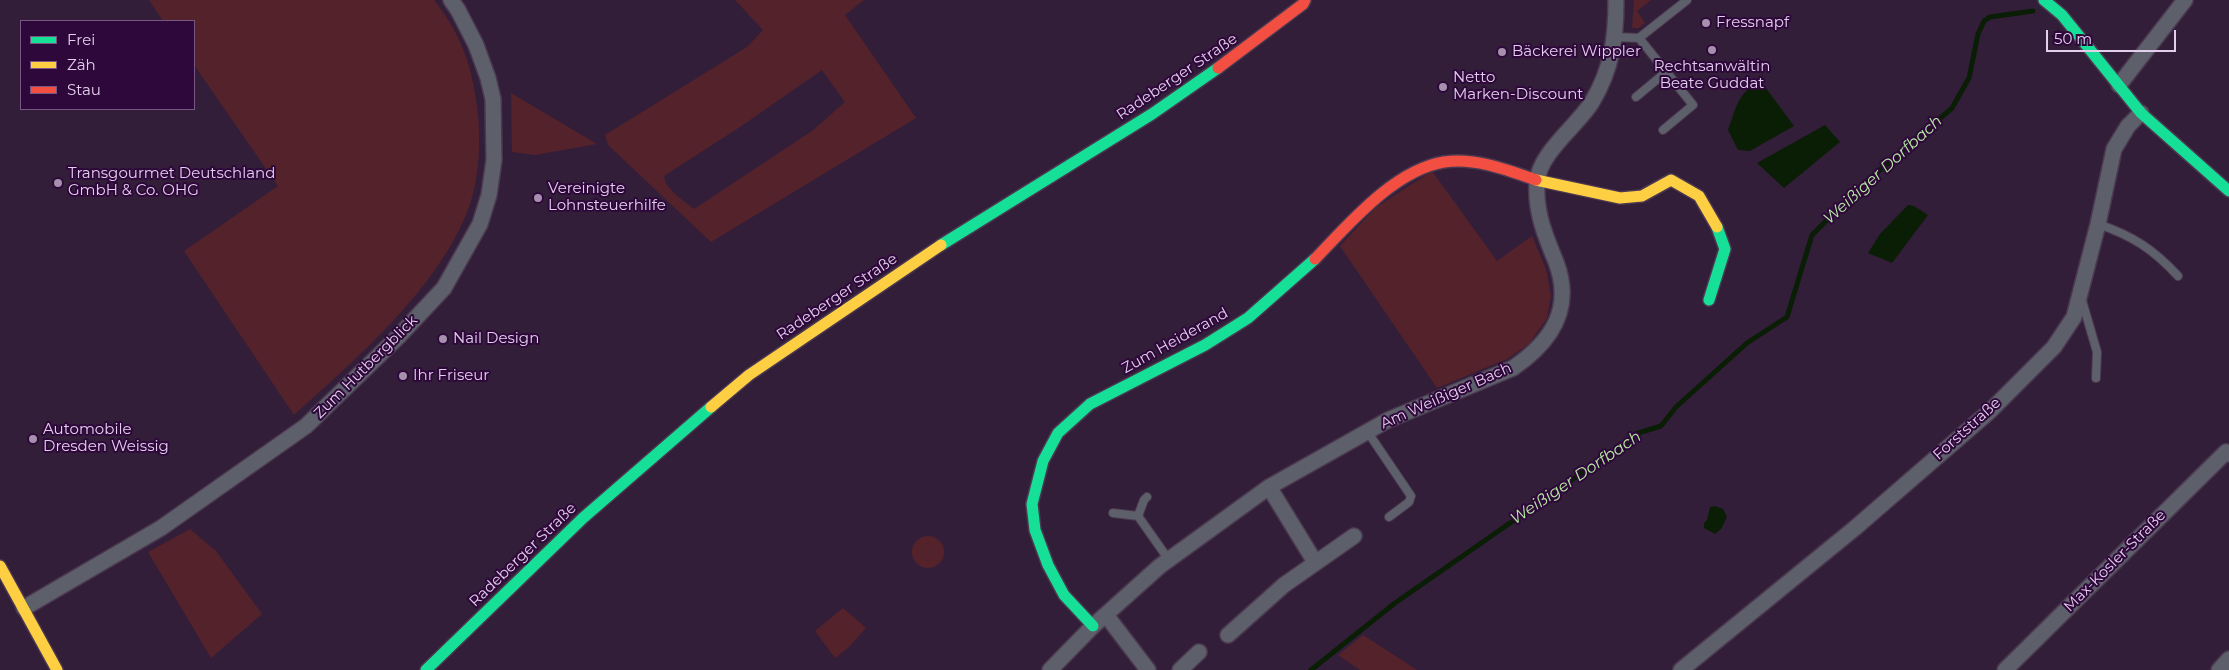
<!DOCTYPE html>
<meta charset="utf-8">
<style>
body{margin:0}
#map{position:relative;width:2229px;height:670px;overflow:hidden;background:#331e3a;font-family:Montserrat,sans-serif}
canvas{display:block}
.legend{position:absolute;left:20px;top:20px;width:175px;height:90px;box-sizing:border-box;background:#2e083a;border:1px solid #775782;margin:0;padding:6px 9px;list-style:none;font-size:15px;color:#e4ceed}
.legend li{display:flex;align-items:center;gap:10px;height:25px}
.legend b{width:25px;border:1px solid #775782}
.scale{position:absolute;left:2046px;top:30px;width:130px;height:22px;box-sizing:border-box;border:2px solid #e4ceed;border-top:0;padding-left:6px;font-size:15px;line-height:18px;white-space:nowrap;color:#e4ceed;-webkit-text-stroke:4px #2e083a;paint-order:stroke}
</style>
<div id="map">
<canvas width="2229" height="670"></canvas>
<ul class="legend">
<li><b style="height:6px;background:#16e098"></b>Frei</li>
<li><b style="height:6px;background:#ffcf43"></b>Zäh</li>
<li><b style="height:6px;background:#f24e42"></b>Stau</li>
</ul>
<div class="scale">50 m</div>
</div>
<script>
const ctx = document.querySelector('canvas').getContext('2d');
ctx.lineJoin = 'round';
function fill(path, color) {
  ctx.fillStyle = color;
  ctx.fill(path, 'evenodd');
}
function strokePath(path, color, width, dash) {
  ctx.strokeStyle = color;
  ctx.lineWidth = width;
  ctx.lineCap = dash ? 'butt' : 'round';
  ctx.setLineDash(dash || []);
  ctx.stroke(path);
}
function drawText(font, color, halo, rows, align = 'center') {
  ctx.font = font + ' Montserrat,sans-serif';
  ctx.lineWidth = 4;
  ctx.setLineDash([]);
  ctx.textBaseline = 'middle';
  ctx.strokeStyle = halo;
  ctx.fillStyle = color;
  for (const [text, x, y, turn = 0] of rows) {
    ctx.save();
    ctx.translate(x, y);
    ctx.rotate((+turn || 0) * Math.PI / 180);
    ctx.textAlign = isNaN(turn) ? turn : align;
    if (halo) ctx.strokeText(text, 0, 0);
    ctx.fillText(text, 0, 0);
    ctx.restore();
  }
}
fill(new Path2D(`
 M149,0H434C459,32 470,59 476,100C482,134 480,183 466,215C434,292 355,360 294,415L184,251L278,186L194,65V21H163Z
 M735,0H864L845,15L916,118L711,242L608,145L605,135L747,47L763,30ZM822,70L845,102L812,131L694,209L676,195L666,184L664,176L743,125Z
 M1634,0H1651L1637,11L1645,23L1639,28H1632Z
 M511,93L597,144L535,155L512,152Z
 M1432,171L1497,261L1532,236L1546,269L1551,296L1547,318L1529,344L1507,359L1437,388L1340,246L1375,208Z
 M190,529L216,551L262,614L211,658L148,552Z
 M912 552a16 16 0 1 1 32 0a16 16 0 1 1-32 0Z
 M843,608L866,628L848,648L835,658L815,631Z
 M1363,635L1417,670H1360L1338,655Z`), '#54222a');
fill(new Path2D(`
 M1760,80L1794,126L1750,151L1738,150L1728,130C1737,105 1737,95 1760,80Z
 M1825,125L1840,142L1784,188L1757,163Z
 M1908,205L1914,206L1928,215L1892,263L1868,253L1880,234Z
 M1715,506L1723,509L1727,517L1721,529L1715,534L1704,528V523L1707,520L1710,507Z`), '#0a1d05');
strokePath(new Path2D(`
 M1311,670L1395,603L1592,466L1619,452L1635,434L1661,426L1676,407L1747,343L1787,317L1812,235L1859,188L1952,108L1969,78L1978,34L1984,21L1990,17L2033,11`), '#0a1d05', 5);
const lane = new Path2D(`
 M1616,37L1639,38L1687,0
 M1639,38L1693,105L1663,130
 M1636,97L1666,72
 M2098,224C2133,236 2153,249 2178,276
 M2081,297L2097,352L2096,378
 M1367,431L1411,496L1409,502L1389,517
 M1147,497L1144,500L1138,516L1169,560
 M1113,513L1138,516`);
const street = new Path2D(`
 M2119,85L2185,0
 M1269,487L1315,562
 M24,608L161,528L306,426L399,336L444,288L480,224L489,195L494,160L493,99L488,78L476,45L458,10L451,0
 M1106,615L1148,670
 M1228,635L1284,585L1354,536
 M1050,670L1093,626L1160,566L1269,487L1388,420L1513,368C1551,342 1574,309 1556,262C1545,235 1535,212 1537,182C1539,153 1578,125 1592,102C1612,69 1616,38 1616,0
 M1180,670L1199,652
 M1681,670L1855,528L1990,411L2054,347L2074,317L2098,224L2114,149L2128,126L2141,113
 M2005,670L2226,452L2229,454
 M2219,670L2229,659`);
const fast = new Path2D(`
 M2044,0L2062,15L2141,113L2229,191
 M941,245L1152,114L1218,68
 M1709,300L1725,249L1717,227
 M1093,626L1064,595L1048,565L1035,530L1032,504L1043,461L1058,433L1090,404L1205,345L1248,318L1315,259
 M426,670L583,518L711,407`);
const slow = new Path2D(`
 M1536,180L1620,198L1642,196L1671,180L1699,196L1717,227
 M711,407L749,375L941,245
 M0,566L57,670`);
const jam = new Path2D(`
 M1218,68L1303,4L1305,0
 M1315,259C1348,225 1394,170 1444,162C1474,157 1508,170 1536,180`);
strokePath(lane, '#4b3950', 10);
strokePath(street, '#4b3950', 18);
strokePath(fast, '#4b3950', 14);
strokePath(slow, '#4b3950', 14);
strokePath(jam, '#4b3950', 14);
strokePath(lane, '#5d5f6a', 8);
strokePath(street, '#5d5f6a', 15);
strokePath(fast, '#16e098', 11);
strokePath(slow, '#ffcf43', 11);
strokePath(jam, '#f24e42', 11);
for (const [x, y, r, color] of [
 [1706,23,5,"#a690ae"],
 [1712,50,5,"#a690ae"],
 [1502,52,5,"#a690ae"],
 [1443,87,5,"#a690ae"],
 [58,183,5,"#a690ae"],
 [538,198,5,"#a690ae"],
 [443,339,5,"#a690ae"],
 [403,376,5,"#a690ae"],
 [33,439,5,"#a690ae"]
]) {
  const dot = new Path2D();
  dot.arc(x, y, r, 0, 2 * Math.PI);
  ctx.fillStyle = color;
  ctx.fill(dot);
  strokePath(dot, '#2e083a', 2);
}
drawText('15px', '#e4ceed', '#2e083a', [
 ["Fressnapf",1716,23],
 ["Bäckerei Wippler",1512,52],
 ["Rechtsanwältin",1712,67,"center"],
 ["Beate Guddat",1712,84,"center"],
 ["Netto",1453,78],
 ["Marken-Discount",1453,95],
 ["Transgourmet Deutschland",68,174],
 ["GmbH & Co. OHG",68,191],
 ["Vereinigte",548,189],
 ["Lohnsteuerhilfe",548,206],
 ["Nail Design",453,339],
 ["Ihr Friseur",413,376],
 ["Automobile",43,430],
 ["Dresden Weissig",43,447]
], 'left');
drawText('15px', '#e4ceed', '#2e083a', [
 ["Radeberger Straße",1177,77,-34],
 ["Radeberger Straße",837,297,-34],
 ["Zum Heiderand",1175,341,-29],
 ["Zum Hutbergblick",366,367,-45],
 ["Am Weißiger Bach",1446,396,-24],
 ["Forststraße",1967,429,-42],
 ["Radeberger Straße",523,555,-44],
 ["Max-Kosler-Straße",2115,561,-45]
]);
drawText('italic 16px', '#b6eba0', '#2e083a', [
 ["Weißiger Dorfbach",1883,170,-42],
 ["Weißiger Dorfbach",1576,478,-34]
]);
</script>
